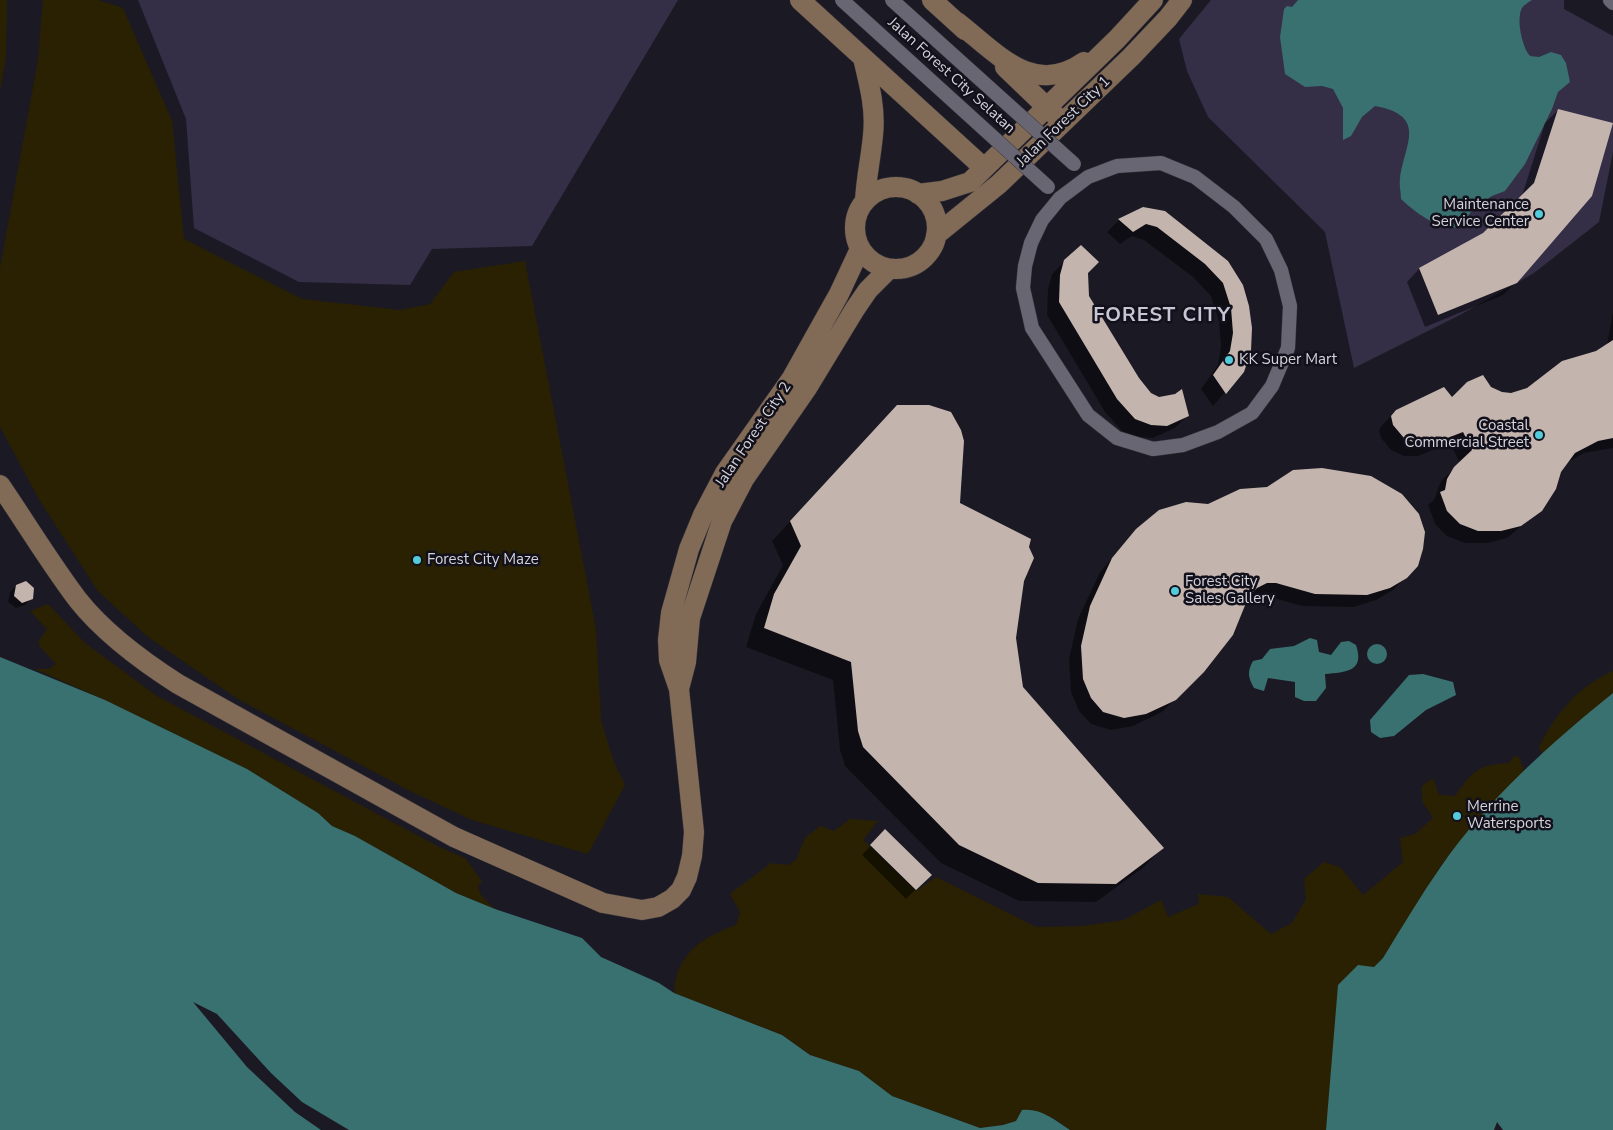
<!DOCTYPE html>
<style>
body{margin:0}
canvas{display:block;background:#1b1923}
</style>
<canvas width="1613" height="1130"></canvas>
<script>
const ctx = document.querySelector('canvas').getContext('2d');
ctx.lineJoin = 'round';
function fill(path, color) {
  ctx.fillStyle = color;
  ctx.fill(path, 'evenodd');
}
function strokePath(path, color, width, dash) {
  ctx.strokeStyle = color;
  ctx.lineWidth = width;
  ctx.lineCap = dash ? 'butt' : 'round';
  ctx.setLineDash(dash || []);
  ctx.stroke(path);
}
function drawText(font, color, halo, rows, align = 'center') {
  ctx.font = font + ' "Nunito Sans",sans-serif';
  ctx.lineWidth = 5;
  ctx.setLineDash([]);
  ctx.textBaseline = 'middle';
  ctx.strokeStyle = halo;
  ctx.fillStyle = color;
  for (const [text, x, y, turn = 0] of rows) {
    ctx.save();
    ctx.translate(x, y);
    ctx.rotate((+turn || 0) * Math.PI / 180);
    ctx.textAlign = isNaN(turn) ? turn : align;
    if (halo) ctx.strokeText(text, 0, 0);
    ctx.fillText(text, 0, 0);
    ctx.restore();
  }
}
fill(new Path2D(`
 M138,0H678L532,246L432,249L410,285L299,282L194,228L186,119Z
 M1211,0H1564V9L1613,36V152L1599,222L1534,273L1460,315L1354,368L1325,232L1208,117L1187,71L1179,39Z`), '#342e46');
fill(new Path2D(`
 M0,0H7L6,56L0,92Z
 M43,0H98L123,8L172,121L184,239L302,299L400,310L430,304L454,272L525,261L596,629L601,721L614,762L625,785L588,854L472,820L410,791L238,699L148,637L98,591L40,501L0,427V268L38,60Z
 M48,604L85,643L157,696L439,847L465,858L482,881L478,886L481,895L495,909L456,893L355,836L332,826L318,813L247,769L105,700L35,669H49L56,664L40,647L38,642L47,629L30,611Z
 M1613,671V693L1542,754L1539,747C1556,713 1578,687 1613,671Z
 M1514,756L1519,757L1524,771L1479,819L1442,864L1383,958L1374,968H1369L1327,1118L1326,1130H1070L1052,1117L1016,1121L1003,1125L980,1128L892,1096L859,1071L810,1055L782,1035L674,993C676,954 702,937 736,925L740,912L730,894L771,863L788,865L796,860L805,838L820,826L834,831L850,819L878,821L863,840L916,891L936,877L1036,927L1083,926L1124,920L1161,900L1168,917L1199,904L1198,894L1228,897L1271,934L1292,923L1306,899L1304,879L1324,862L1340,867L1363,895L1403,862L1400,838L1415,834L1433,818L1422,801V786L1433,778L1439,795L1455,796C1473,771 1477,765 1509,763Z`), '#292101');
fill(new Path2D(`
 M1298,0H1532C1529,2 1524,5 1522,8C1516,19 1522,47 1530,56L1539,57L1551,52L1561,55L1566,63L1570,82L1558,92L1552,109L1525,164L1505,191L1492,196L1473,208L1462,227C1439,230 1418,215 1401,199C1401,192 1399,185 1400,179C1404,145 1429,116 1375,106L1362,117L1351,136L1343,140V108L1333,89L1322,86L1305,87L1285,74L1280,37L1284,9L1287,6L1292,7Z
 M1310,638L1317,640L1319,652L1331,655L1341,642L1349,641L1356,645C1365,672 1346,672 1325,674L1326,688L1316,701H1304L1295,697V682L1268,678L1264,691L1254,688C1248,677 1247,672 1253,661L1262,659L1270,649L1294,646Z
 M1367 654a10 10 0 1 1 20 0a10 10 0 1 1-20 0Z
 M0,657L105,700L247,769L318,813L332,826L355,836L456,893L495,909L582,938L601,957L659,983L674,993L782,1035L810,1055L859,1071L892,1096L980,1128L1003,1125L1016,1121L1022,1110C1041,1108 1055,1120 1070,1130H349L302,1102L271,1073L217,1014L193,1002L247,1067L295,1112L321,1130H0Z
 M1423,674L1453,682L1456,695L1426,710L1394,736L1380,738L1371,732L1370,720L1409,675Z
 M1613,693V1130H1503L1497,1122L1494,1130H1326L1338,985L1358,965L1374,967L1383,958C1402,927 1421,895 1442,865C1488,799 1551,743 1613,693Z`), '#397070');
fill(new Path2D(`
 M1558,110L1516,282L1503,295L1425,327L1407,282L1419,269L1484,234L1522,196L1545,123Z
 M1144,208L1227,262L1243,372L1213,406L1201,389L1218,365L1221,347L1219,321L1211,296L1193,277L1144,240L1132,236L1120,244L1107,232L1119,220Z
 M1065,261L1086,272L1087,297L1138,379L1150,394L1188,415L1175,428L1153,438L1138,437L1122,431L1105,412L1047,315L1048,289L1052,274Z
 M1613,312V448L1584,453L1566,463L1559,472L1541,510L1507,538L1488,543H1465L1447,536L1435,524L1428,505L1434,500L1441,481L1460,463L1450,443L1418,456H1404L1391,450L1381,438L1379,430L1383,424L1396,411L1490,388L1501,394H1511L1528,389L1607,345Z
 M879,426L959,503L1023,581L1015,638L1022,688L1162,848L1144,867L1096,902L1019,901L941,863L845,766L840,750L833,680L746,647L756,614L783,565L772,541Z
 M1137,530L1406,577L1393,590L1376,600L1354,607L1302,606L1263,595L1247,598L1203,671L1162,712L1133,726L1111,730L1091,724L1079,711L1071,692L1069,659L1078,619L1100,572Z
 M16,586L31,598L25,605L16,608L8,602L10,592Z
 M885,831L930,875L906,899L862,855Z`), '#0007');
fill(new Path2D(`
 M1558,109L1613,123L1592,196L1517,283L1438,315L1419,268L1483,233L1534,183Z
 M1143,207L1165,211L1228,261L1243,285L1249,306L1252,328L1251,351L1244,372L1226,394L1213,375L1230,351L1233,333L1231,308L1223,283L1205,264L1157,227L1146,224L1133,232L1118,219Z
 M1081,245L1099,262L1088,273L1089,296L1139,378L1151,393L1159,397L1175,394L1182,389L1189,416L1167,426L1151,425L1135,419L1117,399L1059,302L1060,275L1064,260Z
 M1613,340V438L1598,441L1575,453L1561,472L1556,489L1542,511L1521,526L1501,531H1478L1460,524L1447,511L1440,492L1445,490L1447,479L1454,467L1472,450L1463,432L1432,444H1417L1404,438L1393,425L1391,416L1396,410L1444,387L1452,397L1467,382L1483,375L1491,387L1502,392L1511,393L1527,388L1562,361L1596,351Z
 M897,405H929L951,412L961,430L964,441L960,503L1031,539L1029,547L1034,558L1024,581L1016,638L1023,687L1164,848L1116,884L1038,883L959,845L863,747L858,731L851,662L764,628L774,594L801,546L790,521Z
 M1322,468L1371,476L1402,494L1419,514L1425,532L1423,549L1418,566L1407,578L1390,588L1367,595L1315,594L1276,583H1267L1257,588L1248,598L1233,635L1204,672L1176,700L1146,714L1124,718L1103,712L1091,698L1083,679L1081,646L1090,606L1112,558L1136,529L1159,510L1186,502L1208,504L1240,489L1267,487L1293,470Z
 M26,581L34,588L33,599L22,603L14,596L16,585Z
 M885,829L932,875L916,890L870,845Z`), '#c4b4ae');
const street = new Path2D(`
 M1610,0L1613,3
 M1161,163L1195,177L1234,207L1266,239L1281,270L1290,306L1288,348L1272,386L1252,413L1218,432L1183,445L1153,449L1117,438L1088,415L1032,328L1023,288L1025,266L1031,243L1042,220L1060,198L1088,177L1117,166Z`);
const secondary = new Path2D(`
 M800,0L984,168
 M932,0L965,30
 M957,22C997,53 1033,98 1084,62
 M863,58C869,83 876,109 873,135C871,158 866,178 865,201
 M1005,67L1056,116
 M855 228a41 41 0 1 1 82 0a41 41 0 1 1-82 0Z
 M918,194L942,191L970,182L1117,39L1153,0
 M936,235L999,184L1131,57L1168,18L1182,0
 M0,485C26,523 50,563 78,600C105,634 142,661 178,684L454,837L603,903L642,910L658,907L672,899L681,890L687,877L692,856L694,832L679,689L669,660L668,640L671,613L689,549L703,515L725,473L792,378L839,294L860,249
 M679,689L686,662L690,618L722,521L744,479L807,388L855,309L868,290L889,269`);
strokePath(street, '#34333a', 15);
strokePath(secondary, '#34333a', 21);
strokePath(street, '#696673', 14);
strokePath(secondary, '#816a56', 20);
const streetBridge = new Path2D(`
 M842,0L1048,187
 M892,0L1074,164`);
strokePath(streetBridge, '#34333a', 15, []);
strokePath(streetBridge, '#696673', 14);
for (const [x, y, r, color] of [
 [1539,214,5,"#53cbda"],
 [1229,360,5,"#53cbda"],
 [1539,435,5,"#53cbda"],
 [417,560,5,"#53cbda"],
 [1175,591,5,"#53cbda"],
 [1457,816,5,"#53cbda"]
]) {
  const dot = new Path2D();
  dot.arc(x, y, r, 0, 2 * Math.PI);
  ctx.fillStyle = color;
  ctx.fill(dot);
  strokePath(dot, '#12101a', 2);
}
drawText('15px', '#d5d4db', '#12101a', [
 ["Jalan Forest City Selatan",951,76,42],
 ["Jalan Forest City 1",1064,122,-44],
 ["Jalan Forest City 2",754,435,-56]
]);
drawText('15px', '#d5d4db', '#12101a', [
 ["Maintenance",1529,205,"right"],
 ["Service Center",1529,222,"right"],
 ["KK Super Mart",1239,360],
 ["Coastal",1529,426,"right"],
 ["Commercial Street",1529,443,"right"],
 ["Forest City Maze",427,560],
 ["Forest City",1185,582],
 ["Sales Gallery",1185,599],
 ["Merrine",1467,807],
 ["Watersports",1467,824]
], 'left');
ctx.letterSpacing = '1px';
drawText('bold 20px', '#c8c5d4', '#12101a', [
 ["FOREST CITY",1162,316]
]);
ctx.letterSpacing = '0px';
</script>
